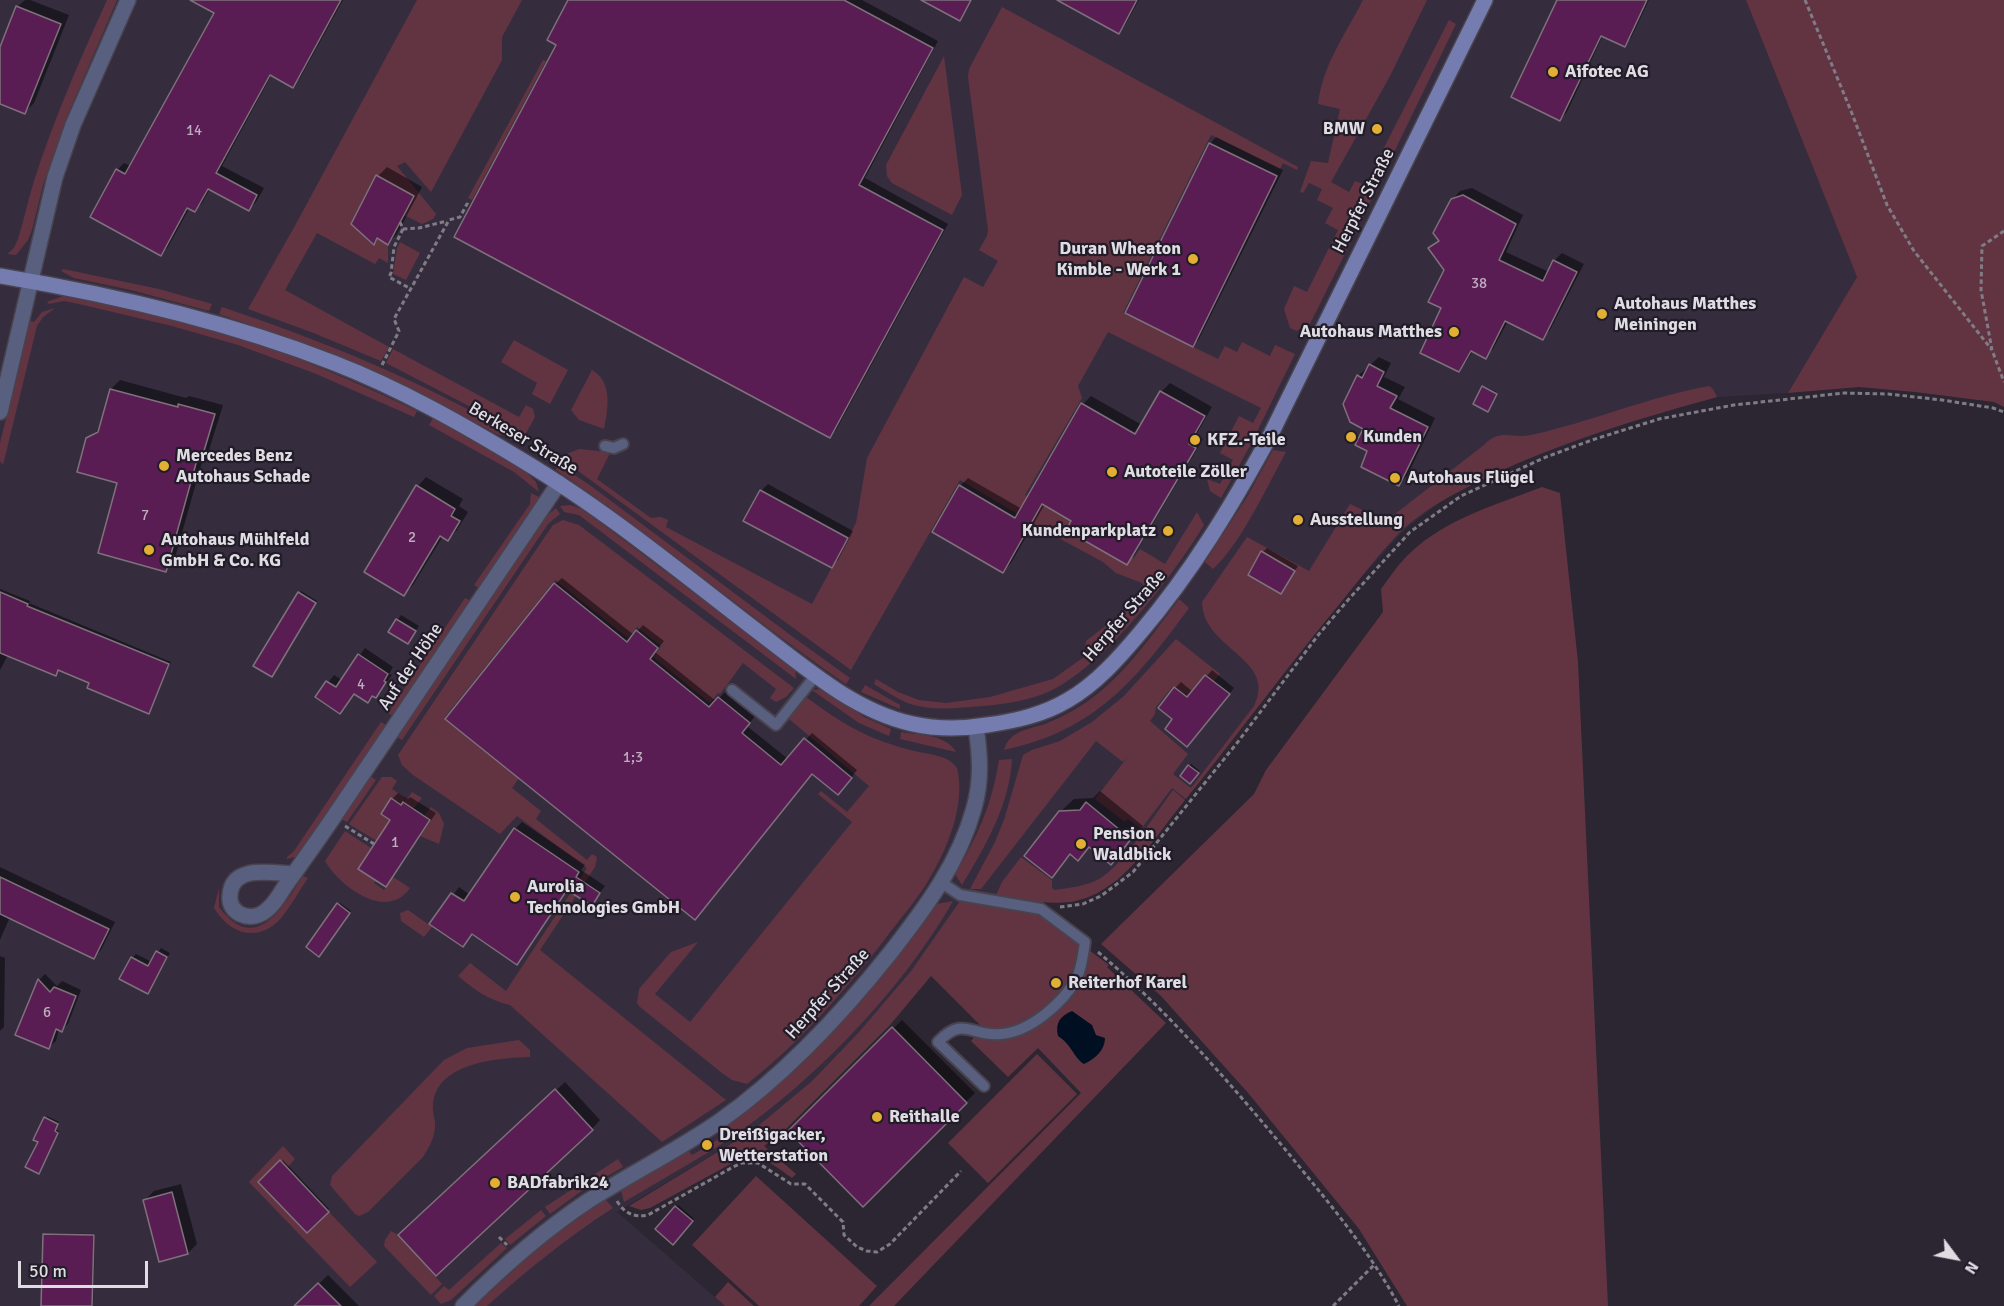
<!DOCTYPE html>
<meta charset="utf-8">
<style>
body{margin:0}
#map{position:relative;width:2004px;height:1306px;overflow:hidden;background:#2b2631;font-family:Signika,sans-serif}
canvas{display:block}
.north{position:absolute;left:1926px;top:1228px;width:60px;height:60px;-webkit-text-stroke:4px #211c27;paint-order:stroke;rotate:122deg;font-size:16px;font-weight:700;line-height:24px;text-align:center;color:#dfdce4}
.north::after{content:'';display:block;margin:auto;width:21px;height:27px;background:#dfdce4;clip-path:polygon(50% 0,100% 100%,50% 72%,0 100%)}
.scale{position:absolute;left:18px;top:1261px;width:130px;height:27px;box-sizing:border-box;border:3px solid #dfdce4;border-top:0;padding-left:8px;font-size:18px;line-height:21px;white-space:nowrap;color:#dfdce4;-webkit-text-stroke:4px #211c27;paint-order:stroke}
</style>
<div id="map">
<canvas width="2004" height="1306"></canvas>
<div class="north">N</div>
<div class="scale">50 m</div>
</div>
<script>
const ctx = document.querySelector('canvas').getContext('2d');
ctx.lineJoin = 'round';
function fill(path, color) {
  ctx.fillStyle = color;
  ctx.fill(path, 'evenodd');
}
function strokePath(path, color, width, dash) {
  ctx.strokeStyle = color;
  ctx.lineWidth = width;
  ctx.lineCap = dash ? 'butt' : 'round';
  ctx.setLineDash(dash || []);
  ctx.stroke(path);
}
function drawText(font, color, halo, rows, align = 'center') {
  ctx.font = font + ' Signika,sans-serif';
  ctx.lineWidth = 4.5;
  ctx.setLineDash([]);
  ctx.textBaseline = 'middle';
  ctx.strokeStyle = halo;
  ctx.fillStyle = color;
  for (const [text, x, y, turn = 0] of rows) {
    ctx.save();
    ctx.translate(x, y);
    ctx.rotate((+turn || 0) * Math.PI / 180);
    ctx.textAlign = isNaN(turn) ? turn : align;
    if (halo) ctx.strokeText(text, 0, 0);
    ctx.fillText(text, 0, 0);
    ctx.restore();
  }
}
fill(new Path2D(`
 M0,0H1746L1857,277L1788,393L1717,397L1628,422L1525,460L1454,493L1440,502L1404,530L1358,581L1287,668L1185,800L1128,870L1118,880L1085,898L1071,902H1038L1037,915L960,902L911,971L859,1032L812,1081L752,1131L617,1212L725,1306H0Z`), '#352d3e');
fill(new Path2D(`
 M107,0H117L66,119L43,185L32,230L28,240L16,255L7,254L14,248L18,239C24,220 28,200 34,181C54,119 80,59 107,0Z
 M417,0H522L502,37V60L431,192L405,162L397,166L436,214L433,219L422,224L404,215L414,196L376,175L351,224L373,245L377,238L388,245V263L379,258L375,264L317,233L285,290L389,347L381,361L311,332L248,309L297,222Z
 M1363,0H1427L1390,76L1331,182L1349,192L1355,181L1365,185L1449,20L1456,24L1369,204L1359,199L1355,207L1365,213L1306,332L1299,329L1297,331L1290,328L1284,309L1294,286L1307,292L1338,230L1325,223L1333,208L1317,200L1322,189L1309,183L1303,193L1300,192L1311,161L1328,163L1340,109L1318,104C1323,64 1345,35 1363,0Z
 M1746,0H2004V407L1994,402L1915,392L1859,387L1788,393L1857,277Z
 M1002,7L1298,167L1297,170L1283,163L1280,169L1211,135L1123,313L1218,359L1225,346L1237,352L1242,342L1270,356L1275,345L1295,354L1251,444L1221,498L1210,491L1207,479L1220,484L1233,460L1220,453L1239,416L1253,423L1261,408L1108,332L1078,386L1082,398L1025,495L1134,558L1140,549L1165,564L1197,512L1204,525C1172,577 1105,665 1050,691C1029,701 1005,704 983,706C959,708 933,711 910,704C897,699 886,691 874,684L876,679L898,692L919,700L946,703L990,697L1053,679L1084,657L1086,641L1144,596L1145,588L1142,583L1116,573L1103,562L1053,535L960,480L851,670L559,457L579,449L607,452L610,453L597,479L651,518L661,517L668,520L666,527L812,604L856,523L867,458L964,277L983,287L998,261L979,250L987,236L988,230L968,77L969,69Z
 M944,56L962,195L952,215L892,183L887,176L886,165Z
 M543,60L546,61L472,200L468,198Z
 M400,242L420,253L406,280L393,274L397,248Z
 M63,269L159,289L212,304L209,311L131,290L74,278L61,271Z
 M63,296H74C127,308 179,319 230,335C295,355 356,382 417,411L414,417L314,373L238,345L172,326L79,304L64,301L49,304L47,302Z
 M222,307C323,341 423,381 515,436L499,435L396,382L323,350L219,314Z
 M55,308L43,317L37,326L3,465L0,461V443L30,321L34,322L42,312Z
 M514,340L568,370L550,404L532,394L537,383L501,362Z
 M393,349L519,417L526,405L533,409L535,417L525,435L386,363Z
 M592,370C613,382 608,409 604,429L579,420L571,410Z
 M1709,386L1713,389L1717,397C1638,419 1560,442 1486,478C1457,492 1426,508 1402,530C1383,549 1363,575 1346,596C1291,662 1240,732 1186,799L1172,788L1141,829L1128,819L1125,822L1095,799L1130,754L1123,762L1096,741L981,889H970L995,842L1004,820L1023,755L1032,750L1060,741L1092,722L1124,696L1176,639L1220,674L1214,681L1205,674L1187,696L1173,686L1156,707L1155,714L1150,721L1188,754L1173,774L1191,788L1254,706C1278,658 1203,650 1202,602L1247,537L1309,571L1350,504L1386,521L1484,445C1500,428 1511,439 1531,435C1591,422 1648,397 1709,386Z
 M433,418L524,470L536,482L539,492L514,472L429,425Z
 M1273,450L1286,452C1268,485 1240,545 1213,569L1205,562L1247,497Z
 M557,463L591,486L793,637L850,678L846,684C747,616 656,537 556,470Z
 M1542,487L1560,493L1578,662L1608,1306H1407L1359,1229L1249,1094L1161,996L1101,944L1254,794L1266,770L1383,612L1381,589C1390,577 1399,563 1410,553C1447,518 1496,505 1542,487Z
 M531,493L539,497L537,504L479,588L474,585L530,504Z
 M570,505L582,509L795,669L796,679L579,515L564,512L560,506Z
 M556,508L560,514L548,524L402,740L397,737L544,518Z
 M563,520L579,525L794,688L786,697L776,702L770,698L776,689L743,663L720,694L718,693L710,703L653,657L661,646L637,627L628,638L555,580L444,718L519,778L512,788L541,811L536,819L587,860L592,854L597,857L595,867L540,950L726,1100L662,1142L510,1005C488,1000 475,990 458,976L470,963L506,991L587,868L517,816L500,834L413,775L402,765L398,755L546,535L553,525Z
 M465,598L471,601L393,716L388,713Z
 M1179,599L1189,608C1137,679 1095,731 1004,750C1009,731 1029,729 1045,724C1055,720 1065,715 1074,710C1118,685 1150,638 1179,599Z
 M865,685L900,705V709L861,692Z
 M822,689L864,717L891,729L889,736L859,723L812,690Z
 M806,697C845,726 871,741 919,752C933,755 949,756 957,768C966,805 947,850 928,881C916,901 899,920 885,939C844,992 799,1043 747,1084L732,1080L722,1073L640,1007L637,1003L639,989L671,952L698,942L655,994L690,1022L852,822L818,794L821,791L847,812L869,786L789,719Z
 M381,722L386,725L299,856L287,859V857L294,851Z
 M901,732C918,735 946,734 956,752L900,739Z
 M1012,759C1010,804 985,847 962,885L955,874C978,836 992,804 999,760Z
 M370,776L376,780L347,822L341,819Z
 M382,777H391L397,781L392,789L407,799L412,792L422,798L413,809L403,802L401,805L390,799L381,813L390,820L377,841L349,824Z
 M1173,790L1185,800C1155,837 1121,895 1070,902C1045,905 1021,899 996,895L1002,882L1021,857L1052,880V888L1054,890C1069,888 1086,886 1099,879C1125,864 1154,815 1173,790Z
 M431,807L439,813L444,824L439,844L420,836L430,821L424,816Z
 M345,831L371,848L358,869L376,881L374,883L384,890L393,877L410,888C387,922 339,886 325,861Z
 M303,876L308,878C299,891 291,906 281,918C259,943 230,935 214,908L219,888V907C256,956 283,907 303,876Z
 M953,901C900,994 804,1092 714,1149L711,1144L724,1135L720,1129C751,1106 782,1083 809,1056C857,1009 896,956 937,904Z
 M960,901L1037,915L1046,918L1109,965L1107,967L1166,1023L894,1306H869L1081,1093L1038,1048L1008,1077L971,1041L982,1027L931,976L890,1025L786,1129L764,1146L796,1174L792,1178C771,1164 763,1153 736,1161L650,1208L641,1210L629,1206L752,1131L812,1081L859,1032L911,971Z
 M408,910L432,927L424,937L401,921L400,913Z
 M519,1040L530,1050V1057C499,1058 437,1062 433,1104C432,1110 434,1116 435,1122C436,1135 430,1146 423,1157L368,1212L359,1216L355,1214L330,1185L332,1176L444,1060L467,1048Z
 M1037,1054L1077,1094L988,1183L948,1143Z
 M283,1146L295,1159L287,1168L280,1161L259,1182L307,1233L329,1212L377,1262L350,1287L249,1182Z
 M706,1147L709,1152L624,1202L621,1190L688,1150L692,1155Z
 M618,1159L623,1167L580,1192L550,1214L545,1207Z
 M756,1176L877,1286L859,1306H759L692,1245Z
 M605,1199L613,1208C568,1237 527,1270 487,1306H475L539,1247Z
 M541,1210L546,1216L510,1245L505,1239Z
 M391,1231L398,1235L442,1284L431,1295L384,1246L385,1240Z
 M501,1243L507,1248L451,1300L441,1304L434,1296L444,1286L449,1290Z
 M728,1282L754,1306H725L715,1297Z`), '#623442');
fill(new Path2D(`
 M1072,1011L1092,1025L1096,1035L1105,1038C1105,1050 1095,1059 1084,1064C1073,1057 1072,1045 1058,1036C1055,1023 1060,1016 1072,1011Z`), '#001022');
fill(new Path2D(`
 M25,0H30L69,15L34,103L25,112L0,103V47H2L17,7Z
 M194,0H343L300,78L293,86L272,74L222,166L264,188L256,202L249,209L210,189L202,203L195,210L190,207L168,247L161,254L117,170L124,163L131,166L216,12Z
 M570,0H862L938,41L865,178L948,224L836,430L830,436L558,44Z
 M1061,0H1139L1125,25L1119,32Z
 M1558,0H1649L1631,38L1624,45L1603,35L1567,112L1560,119Z
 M1216,137L1283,170L1199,339L1193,345L1210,144Z
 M387,167L422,187L397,234L388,243L379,238L374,243L378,176Z
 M1472,188L1523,215L1506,252L1549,272L1554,261L1562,253L1584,264L1550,330L1542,338L1508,321L1493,349L1485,357L1473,351L1466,362L1458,370L1443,307L1445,269L1430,248L1440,240L1452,200L1460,191Z
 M1379,357L1391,363L1384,377L1405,387L1398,399L1435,418L1407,476L1398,484L1369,451L1365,428L1358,376Z
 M120,380L186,398L189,396L223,405L209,450L204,455L174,561L165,570L119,482L87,439L100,428L111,389Z
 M1170,383L1212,407L1196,435L1203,439L1135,554L1127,563L1073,520L1045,504L1011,563L1003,571L960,486L968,478L1022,509L1083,404L1091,396L1142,425L1161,392Z
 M1484,386L1497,392L1489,408L1483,387Z
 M426,477L463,499L459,506L468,512L457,530L448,539L443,536L413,585L404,594L418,486Z
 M768,484L853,531L838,560L832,566L761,491Z
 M1267,548L1298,566L1281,592L1263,552Z
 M562,578L634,635L643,625L664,641L655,652L716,701L726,691L756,715L747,726L788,759L812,733L857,770L844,787L812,773L701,911L555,584Z
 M0,589L30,601L29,603L171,662L151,709L149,712L91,682L59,669L55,674L8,655L0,670Z
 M301,591L317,601L273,674L299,593Z
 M401,615L419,626L411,638L390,631Z
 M365,648L393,667L389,674L392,675L376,696L374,695L368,701L355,693L340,712L317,696L334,675L342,680Z
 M1212,670L1234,688L1193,740L1174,719L1175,688L1181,682L1193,692Z
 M1191,764L1200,771L1190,782L1182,776Z
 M1100,791L1143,826L1111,863L1090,846L1078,859L1071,854L1051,876L1060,812L1074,799L1093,798Z
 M398,793L408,799L410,797L436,813L392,879L385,885L393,820L392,799Z
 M522,822L585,865L581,870L605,886L591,904L568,889L523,956L517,963L473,933L463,945L432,924L459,887L470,895L515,829Z
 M0,867L115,922L101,950L94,957L10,917L0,940Z
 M340,903L351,911L321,953L339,904Z
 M161,948L170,953L147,992L132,958L136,954L152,962Z
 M0,956L5,958L4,1027L0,1031Z
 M45,974L57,986L62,981L81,990L68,1024L61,1030L59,1029L56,1041L49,1047L39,980Z
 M902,1020L975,1093L863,1204L790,1131Z
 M565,1082L600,1120L592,1129L409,1226Z
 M47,1116L59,1122L55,1129L59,1131L40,1170V1141Z
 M283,1160L329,1209L307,1231L260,1182Z
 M181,1184L197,1244L188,1253L145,1200L154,1191Z
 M678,1205L694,1219L673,1243L657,1229Z
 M46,1233L95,1234L93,1306H42L44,1235Z
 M328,1275L359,1306H296L299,1303Z`), '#0007');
const building = new Path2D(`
 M190,0H341L293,88L270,75L216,173L257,195L249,211L208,189L195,212L187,208L161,256L90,217L116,169L125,174L214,13Z
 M568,0H844L933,48L859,185L943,230L830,438L454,237L556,45L547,40Z
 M921,0H971L960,21Z
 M1057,0H1137L1119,34Z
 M1557,0H1647L1625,47L1601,36L1560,121L1511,97Z
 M16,6L61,24L25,114L0,104V47Z
 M1209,143L1277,176L1193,347L1125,313Z
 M376,175L414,196L388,245L377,238L374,245L351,224Z
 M1463,195L1516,224L1499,260L1543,281L1553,260L1577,272L1543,340L1505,321L1486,359L1471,351L1459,372L1420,353L1441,308L1428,302L1444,270L1428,248L1439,241L1433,233L1451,199Z
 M1369,364L1384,372L1377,386L1397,396L1390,408L1428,427L1399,486L1361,467L1367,451L1355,445L1363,429L1350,422L1343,404L1357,375L1362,378Z
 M1482,386L1497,394L1488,412L1473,404Z
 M110,389L178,407V404L215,414L201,461L197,460L166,572L98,553L117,483L77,472L86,438L98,432Z
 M1160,391L1205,416L1189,444L1196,448L1127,565L1066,530L1071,521L1042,504L1003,573L932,532L959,485L1015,518L1081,403L1135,434Z
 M416,485L455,509L451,516L460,521L448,541L440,536L404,596L364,572Z
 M760,490L848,538L832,568L743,521Z
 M1261,551L1295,571L1281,594L1248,575Z
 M554,583L627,642L636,630L658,648L650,659L709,707L718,697L750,723L742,733L781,765L804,738L852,778L838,795L812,774L695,920L445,719Z
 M0,592L28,604L27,606L169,664L149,714L87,688L89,683L58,670L56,676L0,653Z
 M298,592L316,603L272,677L253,666Z
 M396,619L416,631L408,644L388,632Z
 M358,654L388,674L384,681L386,682L376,698L372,696L368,703L354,694L340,714L315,697L326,681L336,687Z
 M1205,675L1230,694L1187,747L1165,729L1172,719L1158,708L1174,687L1187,697Z
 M1188,765L1199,773L1190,784L1180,776Z
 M391,798L401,805L403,802L430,820L386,887L358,869L390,820L381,814Z
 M1086,802L1131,839L1111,865L1089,847L1078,861L1070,854L1052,878L1024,856L1059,811L1080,810Z
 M514,828L579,872L576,877L600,893L592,906L567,890L517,965L472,934L463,947L429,924L451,893L464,901Z
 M0,877L109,929L94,959L0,914Z
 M337,903L350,913L319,957L306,947Z
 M156,951L167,957L148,994L119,979L131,957L148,966Z
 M38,979L50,992L54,987L76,996L62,1032L56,1029L49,1049L15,1035Z
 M892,1027L967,1103L863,1207L788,1131Z
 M555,1089L593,1130L436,1276L398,1235Z
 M44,1117L58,1124L55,1131L58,1133L39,1174L25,1167L38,1142L33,1140Z
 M280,1160L329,1212L307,1233L258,1182Z
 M172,1192L188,1254L159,1262L143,1200Z
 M675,1206L693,1221L673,1245L655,1229Z
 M43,1234L94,1235L92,1306H41Z
 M318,1283L341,1306H294Z`);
fill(building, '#5a1d53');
strokePath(building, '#7e717b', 1.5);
const service = new Path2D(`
 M605,446L614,448L623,444
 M732,690L776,725L816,675
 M942,883L960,895L1041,909L1085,942C1083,954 1082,966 1077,978C1063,1003 1030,1032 1001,1034C971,1037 964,1015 938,1042L984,1086`);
const minor = new Path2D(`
 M0,412L55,177L73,125L128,0
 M294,874C272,873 232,864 230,895C229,904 233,910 240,914C250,919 261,916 269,908C277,901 282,890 288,882C303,861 318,840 333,818L559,483
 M463,1306C501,1268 543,1231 588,1201C632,1173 678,1150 720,1121C786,1074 841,1015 891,952C926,907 959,863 974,808C982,780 980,755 976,727`);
const secondary = new Path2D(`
 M0,276C114,295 226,321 334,363C401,389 464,425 525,462C608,512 684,575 761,634C787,654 813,675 841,693C889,723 932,734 987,725C1015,721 1043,715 1068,700C1096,684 1119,658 1140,633C1192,572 1233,504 1271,434L1485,0`);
strokePath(service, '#48434e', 14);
strokePath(minor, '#48434e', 18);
strokePath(secondary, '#48434e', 18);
strokePath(new Path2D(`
 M1805,0L1851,111L1887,205L1914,251L1992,350
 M400,222L403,229L419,228L447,221
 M403,229L394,247L391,273L389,277L411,289
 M2004,231L1982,246L1981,290L1992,350L2004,382
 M382,365L399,331L394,319L449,220L460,217L467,204L470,206
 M345,826L374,844
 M1060,907L1083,904L1101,896L1133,872L1237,743L1319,634L1348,600L1410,532L1461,496L1546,457L1592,440L1659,419L1734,405L1844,393L1888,394L1942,400L1993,408L2004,412
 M1098,952C1169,1012 1230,1083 1289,1154C1328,1202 1370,1251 1399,1306
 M617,1201C624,1213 634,1218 648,1215L733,1167L742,1163H758L791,1184H805L843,1222L844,1235L857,1247L867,1251L877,1252L890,1244L961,1171
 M499,1237L507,1245
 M1333,1306L1374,1265`), '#807c86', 3, [4.5, 3]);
strokePath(service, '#595f7f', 10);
strokePath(minor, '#595f7f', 15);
strokePath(secondary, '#757db0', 15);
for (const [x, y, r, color] of [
 [1553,72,6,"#e2af34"],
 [1377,129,6,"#e2af34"],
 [1193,259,6,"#e2af34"],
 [1602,314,6,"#e2af34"],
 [1454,332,6,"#e2af34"],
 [1351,437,6,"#e2af34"],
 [1195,440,6,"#e2af34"],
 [164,466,6,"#e2af34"],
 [1112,472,6,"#e2af34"],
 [1395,478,6,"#e2af34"],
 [1298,520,6,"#e2af34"],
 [1168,531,6,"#e2af34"],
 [149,550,6,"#e2af34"],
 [1081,844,6,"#e2af34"],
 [515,897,6,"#e2af34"],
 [1056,983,6,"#e2af34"],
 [877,1117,6,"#e2af34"],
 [707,1145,6,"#e2af34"],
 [495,1183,6,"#e2af34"]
]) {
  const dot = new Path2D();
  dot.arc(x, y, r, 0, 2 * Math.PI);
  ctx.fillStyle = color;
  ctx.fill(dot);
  strokePath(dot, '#211c27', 2);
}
drawText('15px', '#beacc0', null, [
 ["14",194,131],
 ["38",1479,284],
 ["7",145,516],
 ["2",412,538],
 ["4",361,685],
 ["1;3",633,758],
 ["1",395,843],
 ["6",47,1013]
]);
drawText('bold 18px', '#dfdce4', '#211c27', [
 ["Aifotec AG",1565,72],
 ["BMW",1365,129,"right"],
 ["Duran Wheaton",1181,249,"right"],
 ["Kimble - Werk 1",1181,270,"right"],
 ["Autohaus Matthes",1614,304],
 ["Meiningen",1614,325],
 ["Autohaus Matthes",1442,332,"right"],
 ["Kunden",1363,437],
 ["KFZ.-Teile",1207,440],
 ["Mercedes Benz",176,456],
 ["Autohaus Schade",176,477],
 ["Autoteile Zöller",1124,472],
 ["Autohaus Flügel",1407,478],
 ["Ausstellung",1310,520],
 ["Kundenparkplatz",1156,531,"right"],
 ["Autohaus Mühlfeld",161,540],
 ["GmbH & Co. KG",161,561],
 ["Pension",1093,834],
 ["Waldblick",1093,855],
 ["Aurolia",527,887],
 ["Technologies GmbH",527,908],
 ["Reiterhof Karel",1068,983],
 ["Reithalle",889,1117],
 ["Dreißigacker,",719,1135],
 ["Wetterstation",719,1156],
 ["BADfabrik24",507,1183]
], 'left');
drawText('18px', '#dfdce4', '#211c27', [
 ["Herpfer Straße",1364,201,-63],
 ["Berkeser Straße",523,439,31],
 ["Herpfer Straße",1125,616,-49],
 ["Auf der Höhe",411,667,-56],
 ["Herpfer Straße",828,994,-48]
]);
</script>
